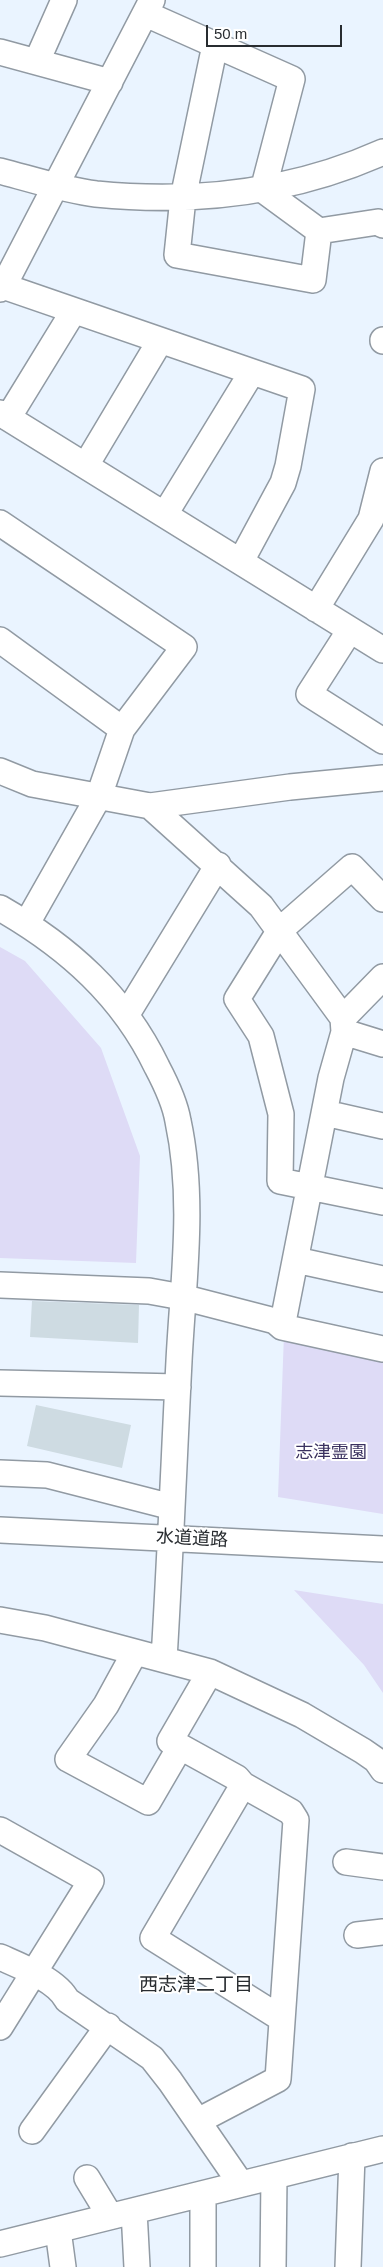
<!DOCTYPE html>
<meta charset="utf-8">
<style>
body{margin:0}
#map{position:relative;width:383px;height:2267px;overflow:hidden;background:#eaf4ff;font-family:Helvetica,sans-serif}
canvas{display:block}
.scale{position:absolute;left:206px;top:25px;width:136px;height:22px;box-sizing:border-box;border:2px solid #282c30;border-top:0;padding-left:6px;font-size:15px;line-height:18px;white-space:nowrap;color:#282c30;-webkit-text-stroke:4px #fff;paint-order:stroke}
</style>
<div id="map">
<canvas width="383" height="2267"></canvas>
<div class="scale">50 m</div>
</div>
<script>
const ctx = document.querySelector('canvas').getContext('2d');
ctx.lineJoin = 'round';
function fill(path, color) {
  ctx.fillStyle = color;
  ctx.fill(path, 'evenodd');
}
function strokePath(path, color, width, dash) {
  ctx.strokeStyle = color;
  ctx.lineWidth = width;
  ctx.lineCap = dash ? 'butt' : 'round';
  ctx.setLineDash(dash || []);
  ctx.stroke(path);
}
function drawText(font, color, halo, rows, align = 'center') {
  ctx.font = font + ' Helvetica,"Noto Sans JP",sans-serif';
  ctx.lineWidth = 4;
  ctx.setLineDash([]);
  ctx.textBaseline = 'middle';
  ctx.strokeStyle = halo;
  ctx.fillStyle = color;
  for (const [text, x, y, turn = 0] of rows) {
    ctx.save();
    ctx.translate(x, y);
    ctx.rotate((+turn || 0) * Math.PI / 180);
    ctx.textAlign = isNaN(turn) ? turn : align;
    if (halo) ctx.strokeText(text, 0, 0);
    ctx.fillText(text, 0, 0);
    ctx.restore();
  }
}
fill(new Path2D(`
 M0,947L25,961L101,1048L140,1156L136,1263L0,1258Z
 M284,1334L383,1359V1514L278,1497Z
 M294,1590L383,1604V1693L364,1665Z`), '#dedbf6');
fill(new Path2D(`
 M32,1301L139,1305L138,1343L30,1337Z
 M36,1405L131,1425L122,1468L27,1446Z`), '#cedbe2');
const minor = new Path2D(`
 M146,14L292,79L263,190L319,231L378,222L383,225
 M215,45L183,198L177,255L313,280L319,231
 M0,52L110,82
 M37,61L64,0
 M0,171C31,179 64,190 96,194C196,204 291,193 383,152
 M0,285L302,389L288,466L283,483L241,561
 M0,289L3,287L152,0
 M383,340V341
 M0,413L383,650
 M8,418L73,312
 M86,465L160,341
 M165,514L252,372
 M0,523L184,647L122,729L99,796L27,923
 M316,609L371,519L383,471
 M350,630L309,694L383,741
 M0,640L122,729
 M0,771L32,784L150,806L290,787L383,778
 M150,806L261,906L343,1018L344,1032L331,1078L282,1327
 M383,899L352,867L280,930L237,999L261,1036L281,1114L280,1181L383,1202
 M0,908C68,947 123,996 157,1067C166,1084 175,1103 178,1121C195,1200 183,1282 179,1361C174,1461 170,1560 164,1659
 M127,1014L218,865
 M343,1018L383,977
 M344,1032L383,1044
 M325,1113L383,1126
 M296,1260L383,1279
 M0,1285L149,1291L182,1297L275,1321L282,1327L383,1349
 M0,1383L178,1387
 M0,1473L47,1475L172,1507
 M0,1530L383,1549
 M0,1620L45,1628L210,1672L302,1715L363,1751L376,1760L383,1770
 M135,1652L106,1705L68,1759L148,1802L180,1747
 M243,1785L153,1938L282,2019
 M0,1830L91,1881L0,2027
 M346,1862L383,1867
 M357,1935L383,1932
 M0,1957C20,1966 57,1980 67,2000L152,2058L170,2081L241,2184
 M198,2121L278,2079L296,1820L291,1812L243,1785L237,1778L170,1741L210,1672
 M32,2131L108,2026
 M87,2178L110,2216
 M203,2194V2267
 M134,2211L137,2267
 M58,2230L63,2267
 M0,2244L383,2149
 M273,2267L274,2176
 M348,2267L352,2156`);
strokePath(minor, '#919aa3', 28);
strokePath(minor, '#fff', 25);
drawText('18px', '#3a315f', '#fff', [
 ["志津霊園",331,1453]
]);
drawText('18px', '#282c30', '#fff', [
 ["水道道路",192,1539,3]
]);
drawText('19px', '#282c30', '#fff', [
 ["西志津二丁目",196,1986]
]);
</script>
